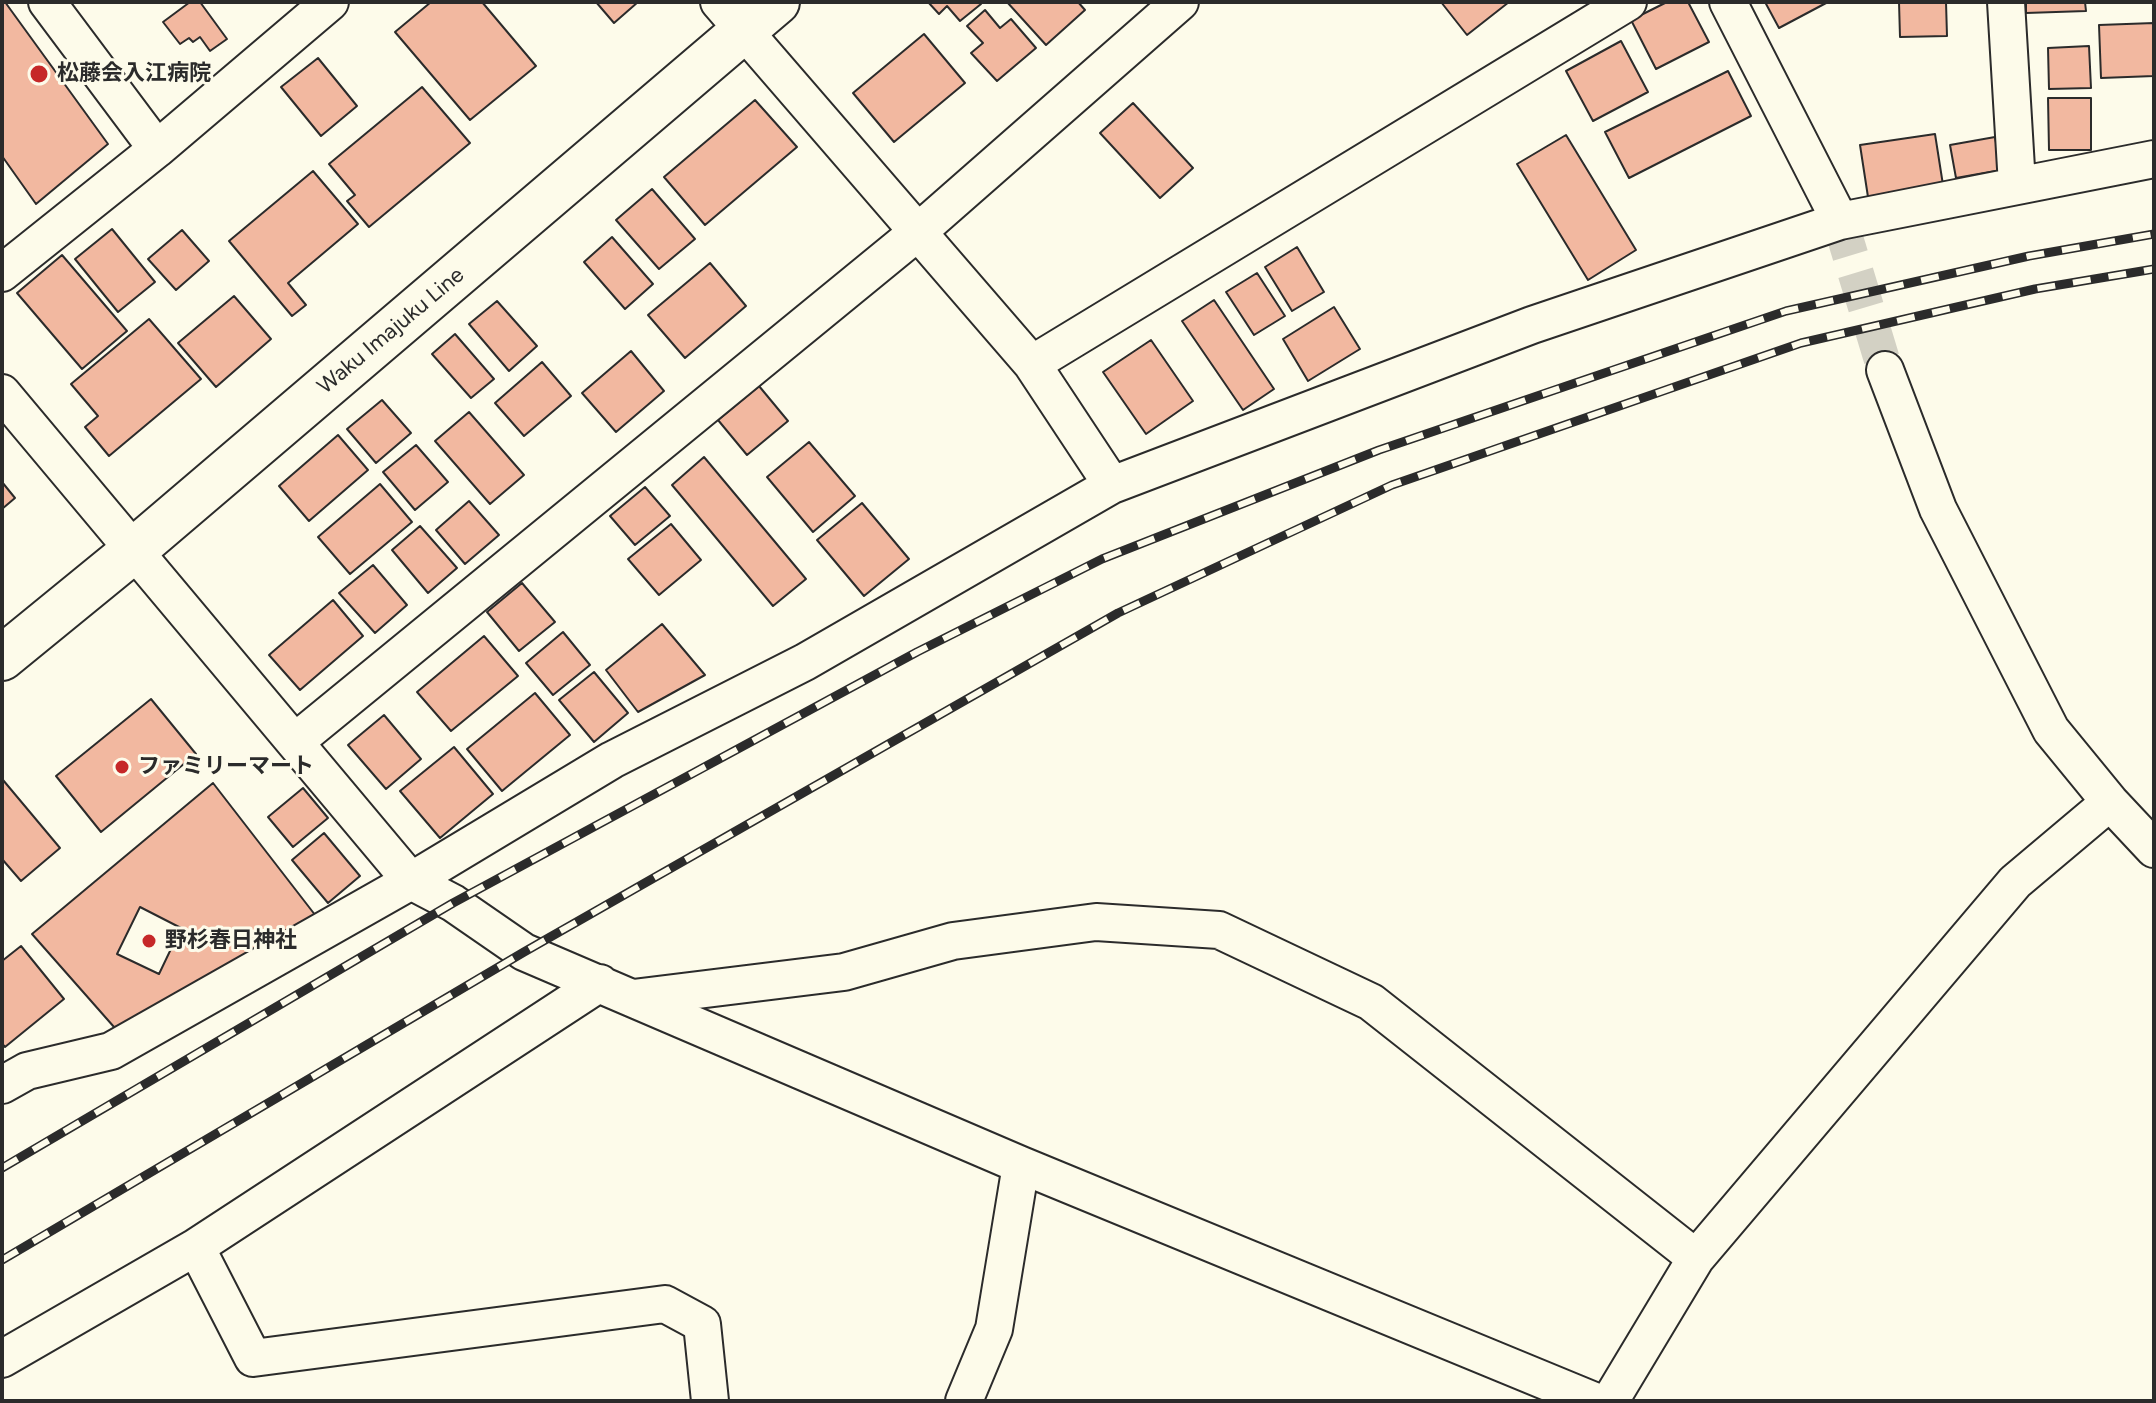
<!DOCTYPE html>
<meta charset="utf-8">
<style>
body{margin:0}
#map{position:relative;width:2156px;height:1403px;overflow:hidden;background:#fdfbea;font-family:Figtree,sans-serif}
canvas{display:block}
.frame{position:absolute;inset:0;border:4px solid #2b2b2b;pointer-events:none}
</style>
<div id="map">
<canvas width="2156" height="1403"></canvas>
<div class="frame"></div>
</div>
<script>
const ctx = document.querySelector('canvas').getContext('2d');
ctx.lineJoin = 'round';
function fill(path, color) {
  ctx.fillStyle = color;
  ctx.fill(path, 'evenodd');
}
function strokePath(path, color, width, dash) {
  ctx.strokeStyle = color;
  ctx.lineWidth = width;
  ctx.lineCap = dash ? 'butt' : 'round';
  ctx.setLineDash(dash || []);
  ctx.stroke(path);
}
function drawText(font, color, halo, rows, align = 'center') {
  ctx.font = font + ' Figtree,"Noto Sans JP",sans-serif';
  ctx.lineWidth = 6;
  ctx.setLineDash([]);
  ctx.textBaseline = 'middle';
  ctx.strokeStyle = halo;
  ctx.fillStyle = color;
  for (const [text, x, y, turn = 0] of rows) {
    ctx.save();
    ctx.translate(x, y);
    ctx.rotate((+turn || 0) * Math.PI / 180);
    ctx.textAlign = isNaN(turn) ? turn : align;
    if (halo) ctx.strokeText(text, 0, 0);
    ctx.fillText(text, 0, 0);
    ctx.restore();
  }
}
const building = new Path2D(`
 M2,2H5L108,144L36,204L2,156Z
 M190,2H200L227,39L210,51L200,37L193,42L189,38L180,44L163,22Z
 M431,2H482L536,66L470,120L395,32Z
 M596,2H638L614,23Z
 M928,2H980L981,4L960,21L947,6L939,14Z
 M1007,2H1078L1085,10L1046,45Z
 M1441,2H1509L1467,35Z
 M1667,2H1688L1709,42L1656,69L1631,20Z
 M1765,2H1828L1779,28Z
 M1899,2H1946L1947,36L1900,37Z
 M2026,2H2085L2086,11L2026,13Z
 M985,10L1000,28L1011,19L1036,48L997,81L971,53L983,43L967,26Z
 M2154,23V76L2101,78L2099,25Z
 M924,34L965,83L894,142L853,93Z
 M1621,41L1648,92L1593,121L1566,71Z
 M2089,46L2091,88L2049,89L2048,48Z
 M318,58L357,106L321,136L281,87Z
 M1728,71L1751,116L1629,178L1605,132Z
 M422,87L470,143L369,227L347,201L355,195L329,164Z
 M2048,98H2091V150H2049Z
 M755,100L797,147L705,225L664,177Z
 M1133,103L1193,168L1160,198L1100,133Z
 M1935,134L1943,185L1868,197L1860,145Z
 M1566,135L1636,250L1588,280L1517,164Z
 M1995,137L2001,170L1956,178L1950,145Z
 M313,171L358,224L288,283L306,305L292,316L229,241Z
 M652,189L695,239L659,269L616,220Z
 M112,229L155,282L118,312L75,259Z
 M182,230L209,261L176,290L148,259Z
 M612,237L653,284L625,309L584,262Z
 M1297,247L1324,292L1292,311L1265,267Z
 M62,255L127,331L82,369L17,293Z
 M710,263L746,306L685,358L648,315Z
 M1257,273L1285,316L1254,335L1226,292Z
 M234,296L271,339L216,387L178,343Z
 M1214,300L1274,389L1243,410L1182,321Z
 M497,301L537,346L509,371L469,324Z
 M1334,307L1360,349L1308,381L1283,339Z
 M149,319L201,379L109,456L85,427L98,416L71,384Z
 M455,334L494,379L471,398L432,354Z
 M1151,340L1193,401L1146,434L1103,372Z
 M631,351L664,391L616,432L582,393Z
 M542,362L571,396L524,436L495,403Z
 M759,386L788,421L747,455L718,420Z
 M382,400L411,433L376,463L347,429Z
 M469,412L524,475L490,504L435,441Z
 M338,435L368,470L309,521L279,486Z
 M809,442L855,496L813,532L767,477Z
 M416,445L448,482L415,510L383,472Z
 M704,457L806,579L773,606L672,485Z
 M2,482L15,498L2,509Z
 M380,484L412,522L350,574L318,537Z
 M645,487L670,516L635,545L610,516Z
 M469,501L499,535L465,564L436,530Z
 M862,503L909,559L864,596L817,540Z
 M671,524L701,560L659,595L628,559Z
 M420,526L457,568L428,593L392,550Z
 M373,565L407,605L375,633L339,593Z
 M522,583L555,622L519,651L487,612Z
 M333,600L363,636L300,690L269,655Z
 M662,624L705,675L638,712L606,670Z
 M563,632L590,665L553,695L526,663Z
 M484,636L518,676L451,731L417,692Z
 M594,672L628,713L594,742L559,700Z
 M535,693L570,735L502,791L467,749Z
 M151,699L196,754L101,832L56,776Z
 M384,715L421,759L386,789L348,745Z
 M454,747L493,794L440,838L400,791Z
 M3,780L60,848L21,881L2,859Z
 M213,783L319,920L136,1025L114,1027L32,934Z
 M303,788L328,818L293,847L268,817Z
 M324,833L360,876L328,903L292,860Z
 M140,907L181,928L159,974L117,954Z
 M21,946L64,999L5,1047L2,1043V961Z`);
fill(building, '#f2b8a0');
strokePath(building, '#2b2b2b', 2);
strokePath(new Path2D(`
 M1840,221L1885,370`), '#d3d1c4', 36, [36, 18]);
const street = new Path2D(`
 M47,2L157,149
 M719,2L1032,364L1112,485
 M1728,2L1840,221
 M2006,2L2017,185
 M2,273L157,149L330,2
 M1032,364L1628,2
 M1885,370L1938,509L2051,730L2110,802L2154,849
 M2,393L411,881L453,903L524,952L1021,1165L1594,1401
 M296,741L919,231L1180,2
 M633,998L844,972L953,941L1096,922L1219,930L1371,1002L1696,1258
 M2,1085L27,1071L111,1051L411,881L612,760L805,662L1112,485L1532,325L1840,221L2154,159
 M196,1247L253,1358L665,1304L702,1324L710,1401
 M2,1359L196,1247L600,983
 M964,1401L994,1329L1021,1165
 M1610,1401L1696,1258L2015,882L2110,802`);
const secondary = new Path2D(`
 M2,658L133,551L777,2`);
strokePath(street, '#2b2b2b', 40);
strokePath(secondary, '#2b2b2b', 48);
strokePath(street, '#fdfbea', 36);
strokePath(secondary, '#fdfbea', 44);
const rail = new Path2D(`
 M2,1168L453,903L917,652L1102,559L1379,450L1786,311L2029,256L2154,234
 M2,1260L524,952L1118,613L1392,485L1801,343L2035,289L2154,269`);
strokePath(rail, '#2b2b2b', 9);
strokePath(rail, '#fdfbea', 6, [18]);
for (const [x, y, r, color] of [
 [39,74,10,"#c62828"],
 [122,767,8,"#c62828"],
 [149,941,8,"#c62828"]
]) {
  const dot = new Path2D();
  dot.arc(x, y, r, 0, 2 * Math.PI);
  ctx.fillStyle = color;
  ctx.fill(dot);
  strokePath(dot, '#fdfbea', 3);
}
drawText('bold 22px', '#2b2b2b', '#fdfbea', [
 ["松藤会入江病院",57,74],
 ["ファミリーマート",138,767],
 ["野杉春日神社",165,941]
], 'left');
drawText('22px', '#2b2b2b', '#fdfbea', [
 ["Waku Imajuku Line",391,331,-40]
]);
</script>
